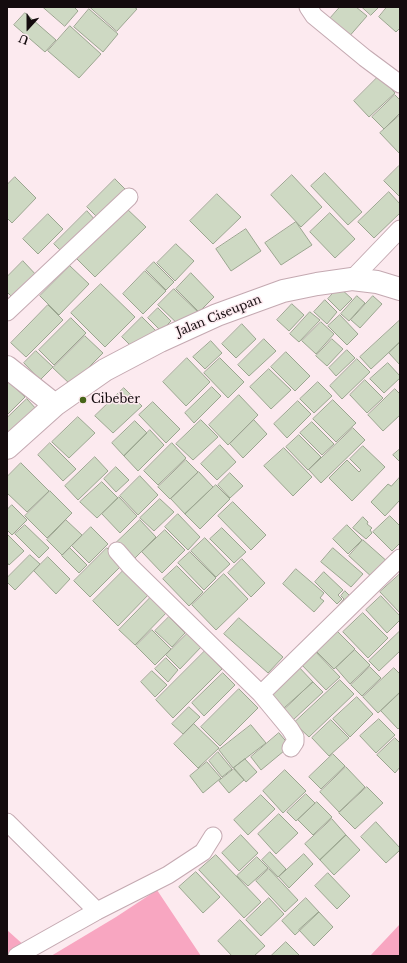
<!DOCTYPE html>
<style>
body{margin:0}
#map{position:relative;width:407px;height:963px;overflow:hidden;background:#fceaef;font-family:"Libre Baskerville",serif}
canvas{display:block}
.frame{position:absolute;inset:0;border:8px solid #140b0e;pointer-events:none}
.north{position:absolute;left:8px;top:8px;width:40px;height:40px;-webkit-text-stroke:3px #fceaef;paint-order:stroke;rotate:201deg;font-size:11px;font-weight:700;line-height:16px;text-align:center;color:#140b0e}
.north::after{content:'';display:block;margin:auto;width:14px;height:18px;background:#140b0e;clip-path:polygon(50% 0,100% 100%,50% 72%,0 100%)}
</style>
<div id="map">
<canvas width="407" height="963"></canvas>
<div class="frame"></div>
<div class="north">U</div>
</div>
<script>
const ctx = document.querySelector('canvas').getContext('2d');
ctx.lineJoin = 'round';
function fill(path, color) {
  ctx.fillStyle = color;
  ctx.fill(path, 'evenodd');
}
function strokePath(path, color, width, dash) {
  ctx.strokeStyle = color;
  ctx.lineWidth = width;
  ctx.lineCap = dash ? 'butt' : 'round';
  ctx.setLineDash(dash || []);
  ctx.stroke(path);
}
function drawText(font, color, halo, rows, align = 'center') {
  ctx.font = font + ' "Libre Baskerville",serif';
  ctx.lineWidth = 3;
  ctx.setLineDash([]);
  ctx.textBaseline = 'middle';
  ctx.strokeStyle = halo;
  ctx.fillStyle = color;
  for (const [text, x, y, turn = 0] of rows) {
    ctx.save();
    ctx.translate(x, y);
    ctx.rotate((+turn || 0) * Math.PI / 180);
    ctx.textAlign = isNaN(turn) ? turn : align;
    if (halo) ctx.strokeText(text, 0, 0);
    ctx.fillText(text, 0, 0);
    ctx.restore();
  }
}
fill(new Path2D(`
 M157,890L201,956H51L116,917Z
 M400,924V956H370Z
 M7,930L36,956H7Z`), '#f8a6c1');
const building = new Path2D(`
 M43,7H74L78,11L65,26Z
 M90,7H134L137,9L117,31Z
 M340,7H356L367,16L347,39L327,22Z
 M362,7H379L371,15Z
 M387,7H400V28L396,32L379,17Z
 M89,9L118,34L103,52L74,27Z
 M25,13L56,40L45,52L14,25Z
 M70,26L101,54L79,78L48,51Z
 M379,76L395,93L369,117L354,101Z
 M395,95L400,100V113L384,129L372,117Z
 M400,115V151L399,153L380,133Z
 M399,166L400,167V197L384,181Z
 M325,173L362,212L348,225L311,186Z
 M292,175L322,207L301,227L271,195Z
 M15,177L36,198L12,223L7,218V185Z
 M115,179L128,192L100,220L87,207Z
 M389,192L400,204V213L374,238L358,222Z
 M217,194L241,217L213,244L190,221Z
 M125,207L146,227L95,277L75,257Z
 M87,211L97,222L64,254L54,244Z
 M330,213L355,239L335,258L310,232Z
 M48,214L63,229L38,254L23,239Z
 M296,222L312,245L281,265L265,243Z
 M246,229L261,251L231,271L216,249Z
 M176,244L194,261L175,281L157,263Z
 M23,261L39,278L16,301L7,292V277Z
 M154,262L174,282L166,290L146,270Z
 M70,266L89,284L59,315L40,296Z
 M145,271L166,291L143,314L123,294Z
 M191,273L214,297L199,312L176,289Z
 M101,284L135,317L105,347L71,313Z
 M339,287L352,299L340,311L328,299Z
 M174,289L198,312L182,328L158,305Z
 M357,296L365,303L349,321L341,314Z
 M373,296L382,304L360,328L351,320Z
 M325,300L337,312L327,324L314,312Z
 M292,304L304,315L289,331L277,320Z
 M48,305L63,320L26,357L11,343Z
 M158,308L171,321L161,331L148,318Z
 M310,312L320,320L299,342L290,334Z
 M340,315L358,334L347,345L328,326Z
 M142,317L157,332L137,352L122,337Z
 M71,318L86,333L54,365L39,350Z
 M400,320V342L371,369L360,357Z
 M321,322L334,334L316,354L302,341Z
 M242,324L256,339L236,358L222,344Z
 M85,336L103,353L71,385L53,368Z
 M264,339L276,351L249,376L238,365Z
 M332,339L343,349L327,366L316,356Z
 M211,341L222,353L205,369L193,357Z
 M400,342V365L389,353Z
 M347,350L355,358L336,376L329,368Z
 M36,351L53,367L40,380L24,363Z
 M286,352L310,376L295,391L271,367Z
 M187,358L210,382L186,406L163,382Z
 M220,358L244,382L228,398L204,373Z
 M357,359L370,372L342,399L330,386Z
 M388,363L400,376V378L384,393L370,379Z
 M269,369L291,390L271,409L250,387Z
 M7,380L25,397L7,415Z
 M365,380L383,398L367,413L350,395Z
 M318,382L332,396L314,413L300,399Z
 M212,387L221,396L194,423L185,413Z
 M124,388L142,406L113,433L95,416Z
 M395,389L400,394V415L383,431L368,415Z
 M239,395L258,415L228,445L209,425Z
 M27,399L38,411L7,442V418Z
 M333,400L356,423L336,442L313,419Z
 M298,401L311,414L287,438L274,424Z
 M153,402L180,429L166,443L139,415Z
 M78,417L95,433L69,458L52,442Z
 M201,420L218,437L193,460L176,444Z
 M254,420L267,434L243,458L230,444Z
 M135,421L147,433L124,456L112,443Z
 M312,422L334,444L322,455L300,433Z
 M353,428L365,440L321,483L309,470Z
 M150,430L164,445L138,471L124,456Z
 M299,435L321,457L308,470L286,447Z
 M50,443L76,469L63,481L38,455Z
 M172,443L186,458L158,485L144,471Z
 M220,445L236,462L217,480L201,464Z
 M363,446L385,467L352,501L329,478L347,460L359,472L361,470L350,459Z
 M284,448L312,477L293,496L264,466Z
 M400,449V462L393,455Z
 M95,457L108,471L78,500L65,486Z
 M186,460L198,472L170,499L158,487Z
 M21,463L49,491L27,512L7,493V477Z
 M116,467L129,480L116,492L104,479Z
 M199,472L213,487L185,514L171,499Z
 M230,473L243,486L230,498L218,485Z
 M140,476L158,495L138,515L120,496Z
 M400,477V500L385,516L371,502L388,484L391,486Z
 M102,482L118,498L97,518L80,502Z
 M216,485L230,499L200,529L185,514Z
 M50,491L72,513L47,538L25,516Z
 M119,497L137,516L120,533L102,514Z
 M160,499L174,512L154,531L140,518Z
 M233,502L266,535L251,550L218,516Z
 M12,505L27,520L12,535L7,530V510Z
 M178,514L200,537L188,550L165,527Z
 M390,516L400,526V543L392,551L373,532Z
 M363,517L368,522L367,524L372,528L370,530L372,533L366,539L353,528Z
 M66,520L82,535L62,555L47,540Z
 M140,520L156,537L133,560L116,543Z
 M25,525L49,548L39,558L15,534Z
 M347,525L362,540L348,554L333,539Z
 M91,527L108,544L89,563L72,546Z
 M222,528L246,552L234,563L210,539Z
 M165,530L185,550L162,573L142,552Z
 M7,534L24,551L9,565L7,562Z
 M205,538L230,564L216,577L191,551Z
 M363,540L389,563L374,579L349,556Z
 M70,548L87,565L79,573L62,556Z
 M107,548L123,564L90,597L74,581Z
 M333,548L363,574L351,587L321,562Z
 M190,552L216,578L204,590L178,563Z
 M30,555L40,564L15,590L7,582V578Z
 M48,557L70,579L56,594L34,571Z
 M242,559L265,583L251,597L228,573Z
 M177,566L203,592L189,606L163,579Z
 M126,568L151,592L118,626L93,601Z
 M296,569L324,593L320,598L324,601L314,612L283,584Z
 M324,572L343,590L338,595L342,599L337,604L315,582Z
 M224,574L248,599L216,630L192,605Z
 M399,575L400,576V613L380,592Z
 M345,591L352,598L342,609L338,606L344,599L341,596Z
 M153,595L169,610L135,645L119,630Z
 M381,596L400,616V620L387,633L366,610Z
 M363,613L388,638L368,658L343,632Z
 M169,617L185,633L172,647L155,631Z
 M239,618L283,657L268,673L224,634Z
 M152,630L171,649L155,665L136,646Z
 M336,630L355,649L334,669L315,650Z
 M190,631L203,645L180,669L166,655Z
 M400,631V651L379,671L369,661Z
 M313,649L340,677L326,690L299,662Z
 M355,650L370,665L350,684L336,668Z
 M205,651L222,669L173,718L156,700Z
 M166,658L178,670L168,682L155,669Z
 M297,665L313,682L284,708L269,691Z
 M370,667L381,678L362,696L351,685Z
 M394,668L400,674V692L378,713L363,697Z
 M152,671L167,685L155,697L141,682Z
 M223,673L235,685L204,716L192,703Z
 M340,680L354,694L309,737L294,723Z
 M313,682L323,692L293,720L284,710Z
 M239,689L258,708L220,746L201,727Z
 M400,693V727L398,729L381,711Z
 M357,697L373,714L350,737L333,719Z
 M189,707L200,717L183,734L172,724Z
 M379,719L395,735L376,753L360,736Z
 M331,720L349,738L329,756L312,738Z
 M194,724L219,748L198,768L174,744Z
 M251,725L266,743L233,768L219,750Z
 M279,733L290,746L261,770L251,757Z
 M395,738L400,743V767L395,773L377,755Z
 M218,752L232,769L222,777L209,761Z
 M333,754L345,766L321,789L309,777Z
 M245,759L257,772L246,782L234,768Z
 M207,762L221,778L203,793L190,776Z
 M346,767L365,787L339,812L320,792Z
 M234,769L244,780L229,793L219,781Z
 M285,770L306,791L283,813L263,791Z
 M367,787L383,803L355,829L339,813Z
 M306,794L315,803L296,821L287,812Z
 M261,795L275,809L248,835L234,820Z
 M317,802L332,817L313,835L298,820Z
 M279,814L298,833L276,854L258,834Z
 M332,819L346,835L320,860L305,844Z
 M376,822L400,848V850L386,863L361,837Z
 M241,835L258,853L239,871L222,853Z
 M346,835L360,850L334,875L320,860Z
 M270,852L286,869L278,877L262,860Z
 M304,854L313,864L289,888L279,877Z
 M216,855L261,902L244,918L199,870Z
 M257,857L268,868L248,886L237,876Z
 M269,869L298,900L285,912L256,881Z
 M196,872L220,897L203,913L179,887Z
 M328,873L350,896L337,909L315,886Z
 M269,898L284,914L261,936L246,920Z
 M306,898L319,912L295,935L282,921Z
 M319,912L333,927L314,946L299,930Z
 M240,920L265,946L254,956H232L218,941Z
 M286,942L300,956H271Z`);
fill(building, '#ced9c3');
strokePath(building, '#9ba690', 1);
const street = new Path2D(`
 M308,7L314,16L365,58L400,84
 M352,279L400,229
 M7,312L129,197
 M117,551L130,566L261,694L400,558
 M261,694L290,729L295,737V742L291,748
 M7,822L97,911
 M17,956L97,911L168,875L203,852L213,836`);
const secondary = new Path2D(`
 M7,367L55,405
 M7,448L55,405L105,370L160,341L217,315L283,291L317,284L352,279L377,282L400,289`);
strokePath(street, '#c4a9b1', 19);
strokePath(secondary, '#c4a9b1', 24);
strokePath(street, '#fff', 17);
strokePath(secondary, '#fff', 22);
for (const [x, y, r, color] of [
 [83,400,4,"#476518"]
]) {
  const dot = new Path2D();
  dot.arc(x, y, r, 0, 2 * Math.PI);
  ctx.fillStyle = color;
  ctx.fill(dot);
  strokePath(dot, '#fceaef', 1.5);
}
drawText('12px', '#140b0e', '#fceaef', [
 ["Jalan Ciseupan",219,316,-22]
]);
drawText('12px', '#140b0e', '#fceaef', [
 ["Cibeber",91,400]
], 'left');
</script>
